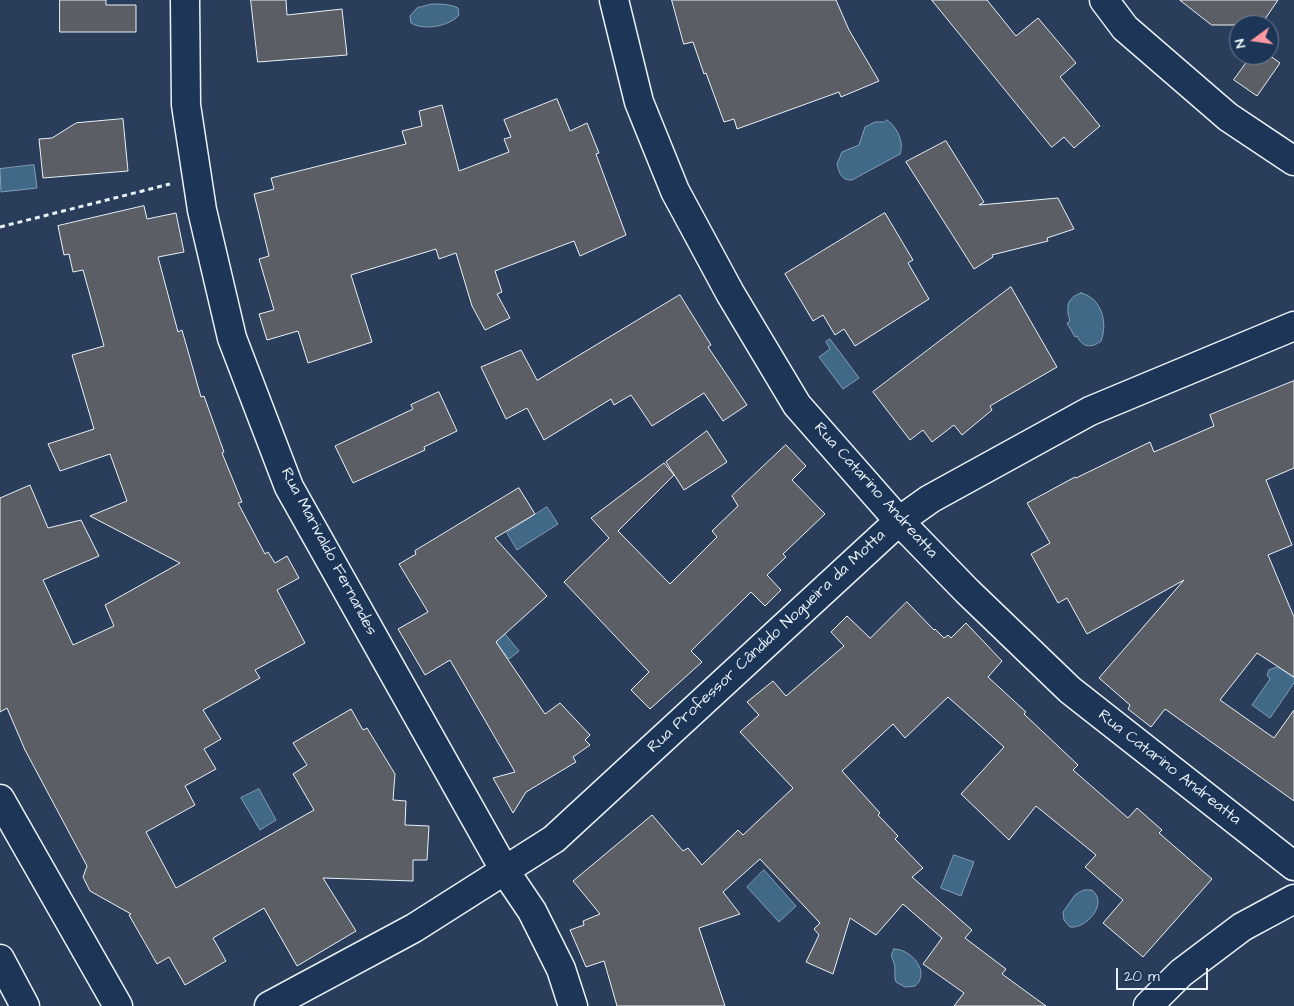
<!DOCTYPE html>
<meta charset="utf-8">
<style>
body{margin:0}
#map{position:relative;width:1294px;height:1006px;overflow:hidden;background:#2a3d5a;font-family:"Architects Daughter",sans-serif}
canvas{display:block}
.north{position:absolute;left:1229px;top:15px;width:50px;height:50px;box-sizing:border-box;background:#1d3557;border:1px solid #6e8097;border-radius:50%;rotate:256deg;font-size:14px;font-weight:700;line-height:20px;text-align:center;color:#e8f1f8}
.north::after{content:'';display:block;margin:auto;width:18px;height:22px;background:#ff9aa2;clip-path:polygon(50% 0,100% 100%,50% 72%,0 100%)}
.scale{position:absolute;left:1116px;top:968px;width:92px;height:22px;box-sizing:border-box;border:2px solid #e8f1f8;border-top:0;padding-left:6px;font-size:15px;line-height:18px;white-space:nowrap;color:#e8f1f8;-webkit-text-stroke:4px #1d3557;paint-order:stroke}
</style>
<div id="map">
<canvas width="1294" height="1006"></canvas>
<div class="north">N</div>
<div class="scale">20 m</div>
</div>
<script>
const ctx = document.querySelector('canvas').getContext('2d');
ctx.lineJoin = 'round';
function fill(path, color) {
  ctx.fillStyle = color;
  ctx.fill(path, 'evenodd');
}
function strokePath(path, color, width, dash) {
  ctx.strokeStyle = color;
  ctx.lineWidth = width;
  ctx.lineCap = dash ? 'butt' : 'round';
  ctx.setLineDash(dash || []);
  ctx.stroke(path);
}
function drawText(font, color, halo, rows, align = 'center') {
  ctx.font = font + ' "Architects Daughter",sans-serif';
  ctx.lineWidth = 4.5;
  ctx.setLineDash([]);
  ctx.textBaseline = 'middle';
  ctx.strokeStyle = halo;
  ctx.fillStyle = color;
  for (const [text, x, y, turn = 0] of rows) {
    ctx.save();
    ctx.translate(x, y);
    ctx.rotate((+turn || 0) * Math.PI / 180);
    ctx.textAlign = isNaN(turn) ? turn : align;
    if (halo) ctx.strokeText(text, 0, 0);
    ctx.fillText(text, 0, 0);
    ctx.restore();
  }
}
const water = new Path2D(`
 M432,4C442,4 449,4 458,8L459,15C450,26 424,31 411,23L410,16L417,8Z
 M887,120C898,128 904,142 900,154L852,180C842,181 839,173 837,164L842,152L859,145L865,127L875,122H884Z
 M34,165L37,188L1,192L0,169Z
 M1081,293C1102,298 1108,323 1101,341C1091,349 1082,347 1077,336L1075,337L1067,323L1070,321C1066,308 1066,298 1081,293Z
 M830,339L859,378L843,389L819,357L830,349L826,342Z
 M547,507L558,524L517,550L507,533Z
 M495,622L519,651L509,659L486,629Z
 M1278,667L1294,678V683L1270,718L1252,705L1270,679L1267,675L1269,670Z
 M259,789L276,820L260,830L241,798Z
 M954,855L974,862L961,896L941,888Z
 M764,870L796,906L779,922L747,887Z
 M1084,890H1092C1109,904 1086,929 1070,927L1064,920L1063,912L1075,895Z
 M894,949C912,949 931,973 915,986L905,987L896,982C894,976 895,974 895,969C895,960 888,957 894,949Z`);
fill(water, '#406988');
strokePath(water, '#839fb5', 1);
const building = new Path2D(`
 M60,0H106V5H136V32H60Z
 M251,0H286L287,15L342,9L347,55L258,62Z
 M672,0H836L849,30L879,81L841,97L839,92L737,129L734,119L724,122L706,73L704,74L693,42L684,44Z
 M932,0H987L1016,36L1038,18L1076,63L1060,77L1100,126L1074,148L1064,137L1052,147Z
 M1180,0H1278L1261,25H1212Z
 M1252,55H1269L1280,63L1257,96L1234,80Z
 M557,99L570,131L587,123L599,153L596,154L626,235L580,256L574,241L495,271L502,292L497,294L510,318L485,330L472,306L456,253L439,259L436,249L351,275L372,342L308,363L298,331L267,340L259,314L274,310L259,259L269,256L254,194L274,189L271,178L406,144L402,131L422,126L419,111L442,105L459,171L509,152L504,139L511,137L504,120Z
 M123,119L128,171L43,178L39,139L52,138L76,123Z
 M946,141L984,202L979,205L1058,198L1074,229L1047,238L1048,241L992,255L993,257L974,269L906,162Z
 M144,206L147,219L176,213L184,252L158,257L178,332L182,330L201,397L204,396L224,452L222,453L242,502L238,503L265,554L268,552L275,563L287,556L299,578L277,590L305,643L255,670L260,678L203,710L221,739L204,749L216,769L185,786L195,805L146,832L176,888L314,810L293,774L307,765L293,743L351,709L363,730L367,728L395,774L393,800L406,801L405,825L429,826L427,860H413V881L323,878L356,931L297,966L264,908L213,938L226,961L185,985L169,957L157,964L129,915L131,914L90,891L83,877L87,866L25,750L7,708L0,712V498L30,485L48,528L81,520L99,556L43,580L73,645L114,626L105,605L180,563L90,516L127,501L110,454L60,471L48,444L94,429L72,355L104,346L83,270L73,272L69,254L64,255L58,226Z
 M885,213L913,260L908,263L929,299L855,346L844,329L835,335L823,315L813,321L785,274Z
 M1011,287L1057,367L990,406L992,410L962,435L954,425L932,442L923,430L910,440L873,392Z
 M680,295L711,345L708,347L747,405L723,421L704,393L652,426L631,395L614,405L611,399L544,440L527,408L506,419L481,367L521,350L537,380Z
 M1294,381V468L1266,480L1292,545L1268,555L1294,617V677L1257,653L1220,700L1274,738L1294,710V801L1165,709L1151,727L1128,709L1130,705L1099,678L1184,580L1087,634L1067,598L1058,603L1031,554L1050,543L1027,503L1075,477L1076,478L1150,442L1154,452L1214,426L1210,415Z
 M439,392L457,431L424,447L425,450L353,483L335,446L413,409L411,405Z
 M707,431L727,462L684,490L666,462Z
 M786,445L806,466L792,480L825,514L783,554L786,557L767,575L781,590L765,606L751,592L691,651L702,662L650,709L631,690L649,672L564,582L609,538L591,518L664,463L674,475L618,531L670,584L717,537L712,531L738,506L732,496Z
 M519,488L535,514L495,538L547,596L496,642L545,714L560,703L590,735L585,740L590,745L573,757L576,762L526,792L513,813L493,778L515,772L450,660L425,675L398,629L428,612L399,564L416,554L415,551Z
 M907,602L934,630L935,629L944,638L948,635L951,638L966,623L1002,661L988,677L1026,712L1024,714L1078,765L1073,770L1128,818L1137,808L1162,830L1159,833L1212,879L1143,957L1103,923L1123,900L1085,867L1096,855L1036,806L1009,840L961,794L1004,747L948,697L905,738L893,724L842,771L880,813L878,815L898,836L895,839L923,868L912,877L972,930L965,938L1006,969L1002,974L1046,1006H954L964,993L923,964L942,938L903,904L876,935L850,918L833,974L806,962L819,935L814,929L820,923L760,859L723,892L740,914L699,928L725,1006H617L604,961L586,967L570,930L584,925L583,921L600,914L573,881L652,815L683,851L688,848L702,865L738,830L743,835L793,788L740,732L759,715L747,702L773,681L786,696L844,646L831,632L847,616L870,638Z`);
fill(building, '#5c5e66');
strokePath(building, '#e8f1f8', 1);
const minor = new Path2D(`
 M185,0L186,105L202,210L232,338L289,487L505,871L532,911L561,969L573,1006
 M614,0L639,102L675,191L730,293L797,405L899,521L967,591L1070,690L1294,866
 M1104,0L1125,28L1228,117L1294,161
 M269,1006L414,928L554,839L899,521L930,499L1090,411L1294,326
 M1148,1006L1181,973L1242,927L1294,899`);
const major = new Path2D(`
 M0,799L118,1006
 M0,959L25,1006`);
strokePath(minor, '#e8f1f8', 31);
strokePath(major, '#e8f1f8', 31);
strokePath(new Path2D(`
 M0,227L170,184`), '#e8f1f8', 3, [5, 4]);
strokePath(minor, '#1d3557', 28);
strokePath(major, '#1d3557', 28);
drawText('16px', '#e8f1f8', '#1d3557', [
 ["Rua Catarino Andreatta",875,491,48],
 ["Rua Marivaldo Fernandes",328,552,62],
 ["Rua Professor Cândido Nogueira da Motta",767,642,-43],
 ["Rua Catarino Andreatta",1169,768,38]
]);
</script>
